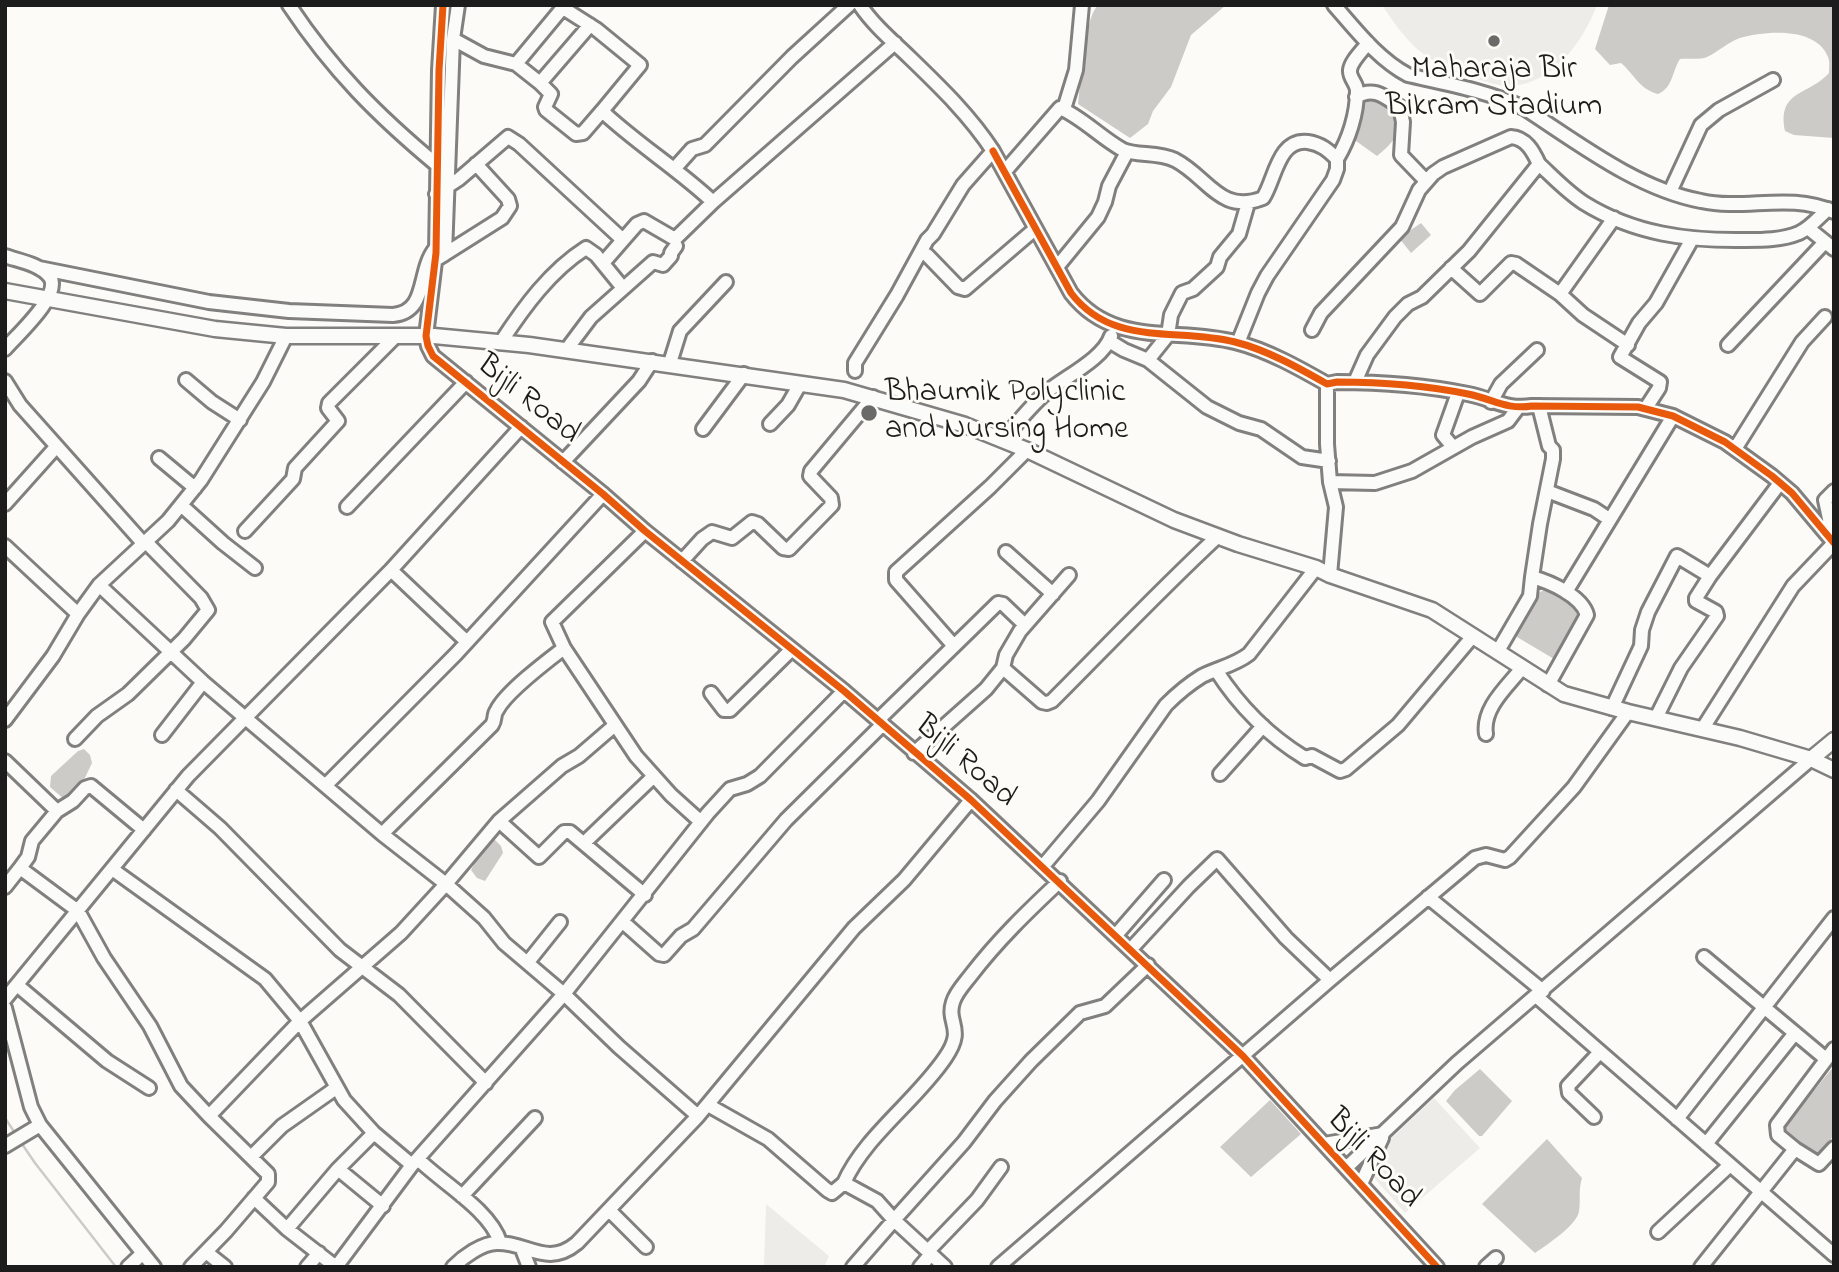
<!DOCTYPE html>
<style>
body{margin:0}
#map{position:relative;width:1839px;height:1272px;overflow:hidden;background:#fcfbf8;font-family:"Indie Flower",sans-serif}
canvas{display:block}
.frame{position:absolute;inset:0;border:7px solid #1c1c1c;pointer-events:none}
</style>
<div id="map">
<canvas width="1839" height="1272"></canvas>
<div class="frame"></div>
</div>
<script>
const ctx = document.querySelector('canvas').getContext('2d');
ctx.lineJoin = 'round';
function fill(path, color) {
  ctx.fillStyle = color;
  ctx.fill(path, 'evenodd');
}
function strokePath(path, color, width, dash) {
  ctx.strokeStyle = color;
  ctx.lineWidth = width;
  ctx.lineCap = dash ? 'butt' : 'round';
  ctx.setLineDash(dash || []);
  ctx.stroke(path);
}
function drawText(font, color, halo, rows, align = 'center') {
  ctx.font = font + ' "Indie Flower",sans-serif';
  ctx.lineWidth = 6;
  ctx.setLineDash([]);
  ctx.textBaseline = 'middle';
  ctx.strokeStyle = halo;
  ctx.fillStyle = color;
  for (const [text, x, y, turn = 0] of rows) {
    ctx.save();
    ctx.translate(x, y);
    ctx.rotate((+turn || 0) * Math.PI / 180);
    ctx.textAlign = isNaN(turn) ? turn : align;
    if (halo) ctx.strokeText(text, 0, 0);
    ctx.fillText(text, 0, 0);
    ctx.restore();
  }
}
fill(new Path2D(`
 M1382,5H1597C1583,42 1553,84 1510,86C1497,86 1485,81 1473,78C1452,72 1432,62 1416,48C1403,36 1392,20 1382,5Z
 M1434,1098L1480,1148L1405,1213L1369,1172L1375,1154Z
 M766,1204L829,1256L824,1267H764Z`), '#edece8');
fill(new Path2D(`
 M1098,5H1226L1191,35L1171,87L1153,111L1148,124L1130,138L1078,104C1081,81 1084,19 1098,5Z
 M1609,5H1834V138L1794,135L1785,131C1777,90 1808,96 1829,73C1829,68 1830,61 1828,57C1816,26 1764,31 1740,38C1728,42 1718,52 1707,57C1700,60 1689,58 1680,59C1672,71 1673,88 1658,94C1639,89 1635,75 1621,63L1610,65L1595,49Z
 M1366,86C1385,91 1404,113 1396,134C1393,143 1384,150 1377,156L1356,141L1352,133L1361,90Z
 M1421,223L1431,235L1411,253L1399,238Z
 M1548,589L1560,595L1581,614L1554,659L1517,637C1518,620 1530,592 1548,589Z
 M84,749L90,755L92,763L82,784L65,800L50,787L51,776L78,751Z
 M488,840H495L501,846L503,853L485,881L477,878L471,870Z
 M1834,1066V1135L1816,1158L1782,1130Z
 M1480,1069L1512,1101L1482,1136H1479L1446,1101L1455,1090Z
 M1270,1100L1301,1134L1251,1177L1220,1147Z
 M1547,1139L1582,1178C1578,1191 1581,1199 1579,1211C1578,1224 1547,1245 1535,1253L1482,1204Z`), '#cccbc7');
strokePath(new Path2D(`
 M5,1118L17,1136
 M20,1141L35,1163L116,1267`), '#cccbc7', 2.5);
const minor = new Path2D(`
 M289,5C333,71 377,115 437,165
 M443,5L439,70L436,253L426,336L428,346L433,356L603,494L645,531L844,691L971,800L1243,1056L1437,1267
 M1334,5C1356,30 1378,59 1408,75C1448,84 1487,91 1524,108C1578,143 1637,189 1701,201C1746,211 1788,192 1834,212
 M563,8L596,29L640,65L602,111C637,144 678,169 713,202
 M453,39L458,5
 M516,64L565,5
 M540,83L551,94L545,107L546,110L576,134L583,133L602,111
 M1356,97C1374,86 1385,97 1400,107L1403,122L1401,155L1426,181
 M1064,109L1076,70L1082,5
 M993,151L1071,293C1113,348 1177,327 1235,342C1267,350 1299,368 1327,384L1337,382C1382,382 1424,385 1468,394C1493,399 1506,410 1532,406L1638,407L1673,416L1725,442L1772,476L1792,493L1834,543
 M1337,159C1349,139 1357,114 1357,91C1357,83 1349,78 1350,70C1351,61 1363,50 1368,43
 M1539,164C1553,177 1567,192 1584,203C1634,234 1688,241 1745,240C1763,240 1782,240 1799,233C1810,228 1818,218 1828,209
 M675,168L692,149L705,145L792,57L849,5
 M1006,170L1060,108C1083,118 1101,138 1123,150C1137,156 1158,152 1175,160C1208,177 1220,215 1263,198C1275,180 1278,138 1308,142C1321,144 1328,150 1337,159V169L1333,180L1267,276L1258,293L1238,343
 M1670,192L1701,125L1719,110L1773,80
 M436,194L459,179L508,137L519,144L623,240L637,224L644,221L675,239L713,202L895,43
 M1808,228L1834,249
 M445,254L502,218L510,206L508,199L476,164
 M927,255L958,287L965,289L1035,229
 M5,256C19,261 40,264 50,277C62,295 17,335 5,349
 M435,260L445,254L453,39L484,56L516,64L540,83L590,25
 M603,263L623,240
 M1057,267L1098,217L1105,202L1109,186L1127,152
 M39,268L209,302L289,311L393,315C428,312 417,272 435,249
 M1451,268L1480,294L1511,263L1516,264L1560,294L1614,218
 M1560,294L1583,315L1628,345
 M1312,330L1321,313L1402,227L1419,190L1433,174L1443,167L1511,137C1526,138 1533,151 1539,164L1469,251L1422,297L1408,304L1395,317L1367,355L1355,382
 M1109,341L1124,350L1148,360L1207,407L1239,423L1261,429L1302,457L1329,461
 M501,342C524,307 550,271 586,248L596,255L623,288
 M1728,345L1825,242
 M567,349L591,317L653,262L663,265L671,256V253L676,246
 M1148,360L1168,335L1171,315L1182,293L1193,289L1217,267L1220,257L1239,234L1248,203
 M670,363L680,331L726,282
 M855,371V363L897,295L927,240L933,234L963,185L993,151C969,114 937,84 905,53C889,38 872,23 860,5
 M186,380L212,402L240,420
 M5,381L20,405L143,543
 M1327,384V444L1330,482L1336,507L1330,575
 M1491,402L1501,384L1537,350
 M1646,408L1659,388L1660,382L1620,357L1639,323L1656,303L1692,239
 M770,424L788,405L800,384
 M703,429L744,374
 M1003,440C1017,423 1031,405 1048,391C1067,376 1104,358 1111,336
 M1453,447L1443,435L1458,393
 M1735,449L1802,342L1825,317
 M159,458L195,488
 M563,462L639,381L652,361
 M1330,482L1375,483L1412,471L1472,437L1508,421L1517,409
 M1547,491L1594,509L1609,519
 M5,504L56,447
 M181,505L223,543L255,568
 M347,507L466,382
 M245,531L293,479L295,468L338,421L328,408L329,403L396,336
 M1834,542L1825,500L1834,491
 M5,546L78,614
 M1006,552L1053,594
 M682,561L702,539L712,532L732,538L752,522L758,524L783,548L789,549L832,505L831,498L810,476L811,471L873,397
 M391,570L467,642
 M1532,577L1540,524L1553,459V450L1549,446L1539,406
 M99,585L203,682L382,834L446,884L484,918L504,943L564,994L619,1047L698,1116
 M1566,592L1673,416
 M954,646L998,603L1003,604L1025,625
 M564,648L552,622L645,531
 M1498,651L1530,596L1532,577C1550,582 1582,596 1587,615L1548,685
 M1003,668L1042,702L1047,703L1052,701C1107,646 1160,590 1217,537
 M1216,670C1239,706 1269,736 1305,758L1312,756L1340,771L1346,769L1398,725L1473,636
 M711,693L724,710H730L792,649
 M1612,708L1641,646L1642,630L1648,612L1677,556L1710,576
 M1656,718L1681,668L1717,616L1716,612L1696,601V598L1710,576L1780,483
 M5,720L53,656L78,614L99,585L168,521L201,480L263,382L286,336
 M878,720L954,646L896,580V572L990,487L1027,450
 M1703,728L1793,586L1834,543
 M1486,734C1482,708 1507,687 1522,668
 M162,735L203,682
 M75,739L97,716L128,694L184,639L208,610L201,598L145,541
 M914,753L986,689L1003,668L1006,655L1020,631L1069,575
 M5,761L57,811L32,841L28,857L20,868L78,911L104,958L150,1026L181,1086L209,1116
 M1220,774L1263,726
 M326,785L456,654L603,494
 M176,790L220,828L340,950L399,995L486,1083
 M57,811L73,801L85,788L91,786L144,830
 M499,821L539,857L564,832H570L645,895
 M382,834L492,725C496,719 493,715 497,710C506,692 547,661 564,648L636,756L671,795L701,822
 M584,843L654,776
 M1043,866L1098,801L1166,705C1177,694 1189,684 1202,676C1218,668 1235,665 1249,654L1316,568
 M112,869L265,979L300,1021L344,1100L374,1133L412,1165
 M1060,881C1028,911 998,940 971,975C965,983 956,992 953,1002C946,1024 966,1028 945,1058C916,1101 864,1137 844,1183L877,1201L894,1220L964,1142L995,1101L1031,1061L1080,1013L1105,1006L1148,965
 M5,887L20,868
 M1428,897L1543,991
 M623,922L659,954L664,955L681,936L693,929L786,820L883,724
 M1116,935L1164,880
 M1131,949L1189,886L1217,859L1286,938L1330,980
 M1704,957L1826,1059
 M528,962L560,922
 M17,985L107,1061L149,1088
 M1536,996L1834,1255
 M5,999L188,776L391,570L521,427
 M5,1008L31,1107L40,1125L154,1267
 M708,1105L768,1139L827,1190L832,1193L844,1183
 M1594,1117L1569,1093L1568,1086L1600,1052
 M1677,1119L1834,918
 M1324,1144L1383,1134
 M1706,1144L1795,1033
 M5,1146L40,1125
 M1795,1149L1778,1135L1777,1125L1834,1049
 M252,1156L282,1126L336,1088
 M418,1159C442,1183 490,1210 500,1242
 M1346,1168L1457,1063L1811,759
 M338,1169L383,1206
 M1361,1184L1382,1138
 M462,1196L535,1118
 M254,1198L287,1229L336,1267
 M610,1211L646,1247
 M287,1229L338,1169L374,1133
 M1658,1232L1730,1165
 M522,1249L529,1267
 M928,1251L977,1200L1001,1167
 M206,1252L225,1267
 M128,1267L143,1253
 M191,1267L226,1231L268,1182V1174L209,1116L300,1021L401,933L446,884L499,821L562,766L579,756L615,725
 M307,1267L319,1253
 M336,1267L412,1165L564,994L708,813L730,789L747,784L760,776L844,691
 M453,1267C463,1257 482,1243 497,1243C527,1242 547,1268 577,1243L698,1116L854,928L904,880L971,800
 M853,1267L894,1220L945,1267
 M920,1267L931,1254
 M998,1267L1330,980L1475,858L1486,855L1505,860L1510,857L1574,787L1628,712
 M1486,1267L1496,1258
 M1701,1267L1795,1149L1819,1164L1834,1148`);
const major = new Path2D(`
 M5,291L215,329L286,336H434L529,345L844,390L965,425L1027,450L1174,520L1238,544L1316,568L1330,575L1432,610L1564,694L1628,712L1740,738L1811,759L1834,770
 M1811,759L1834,740`);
strokePath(minor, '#81807f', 18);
strokePath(major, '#81807f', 19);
strokePath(minor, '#fbfbf9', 12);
strokePath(major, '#fbfbf9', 14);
strokePath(new Path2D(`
 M443,5L439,70L436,253L426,336L428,346L433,356L603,494L645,531L844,691L971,800L1243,1056L1437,1267
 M993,151L1071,293C1113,348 1177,327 1235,342C1267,350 1299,368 1327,384L1337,382C1382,382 1424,385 1468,394C1493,399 1506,410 1532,406L1638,407L1673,416L1725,442L1772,476L1792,493L1834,543`), '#e8590c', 7);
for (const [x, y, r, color] of [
 [1494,41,7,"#6a6a69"],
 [869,413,9,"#6a6a69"]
]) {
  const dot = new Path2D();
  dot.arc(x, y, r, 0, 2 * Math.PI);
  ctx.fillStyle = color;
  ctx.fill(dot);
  strokePath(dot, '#fdfcf7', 2.5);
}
drawText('32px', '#1c1c1c', '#fdfcf7', [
 ["Maharaja Bir",1494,72],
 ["Bikram Stadium",1494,109],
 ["Bhaumik Polyclinic",885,395,"left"],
 ["and Nursing Home",885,432,"left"]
]);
drawText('32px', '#1c1c1c', '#fdfcf7', [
 ["Bijli Road",527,401,39],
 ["Bijli Road",964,763,41],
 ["Bijli Road",1372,1160,47]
]);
</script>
